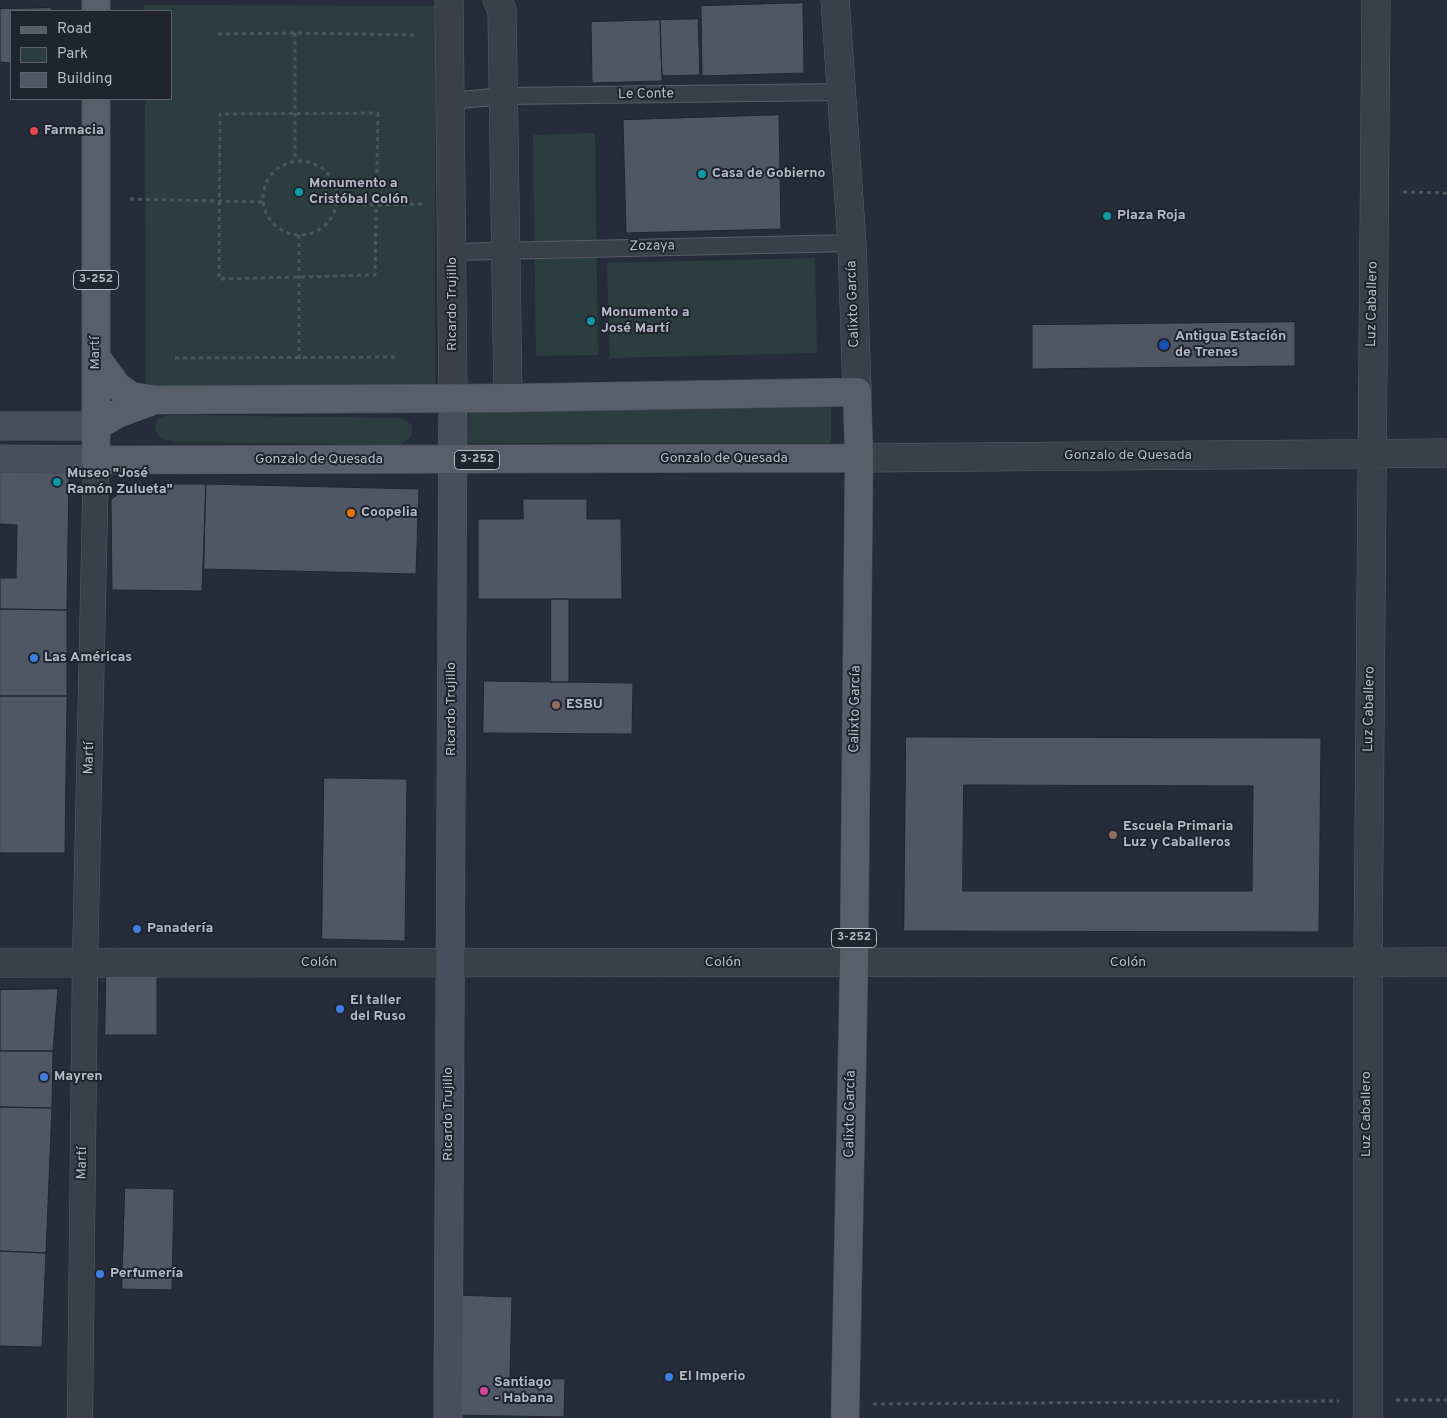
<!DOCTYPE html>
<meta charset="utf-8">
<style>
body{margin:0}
#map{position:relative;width:1447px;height:1418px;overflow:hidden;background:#262d3a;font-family:Overpass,sans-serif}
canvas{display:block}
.legend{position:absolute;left:10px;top:10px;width:162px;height:90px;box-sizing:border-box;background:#1f242f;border:1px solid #5b606b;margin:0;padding:6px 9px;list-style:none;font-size:15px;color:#b5bac6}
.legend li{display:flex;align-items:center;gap:10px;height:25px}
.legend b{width:25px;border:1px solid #5b606b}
</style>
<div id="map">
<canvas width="1447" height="1418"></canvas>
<ul class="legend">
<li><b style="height:6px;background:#585e6a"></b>Road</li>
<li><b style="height:14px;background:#2c3d3f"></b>Park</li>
<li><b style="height:14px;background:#4f5765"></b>Building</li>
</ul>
</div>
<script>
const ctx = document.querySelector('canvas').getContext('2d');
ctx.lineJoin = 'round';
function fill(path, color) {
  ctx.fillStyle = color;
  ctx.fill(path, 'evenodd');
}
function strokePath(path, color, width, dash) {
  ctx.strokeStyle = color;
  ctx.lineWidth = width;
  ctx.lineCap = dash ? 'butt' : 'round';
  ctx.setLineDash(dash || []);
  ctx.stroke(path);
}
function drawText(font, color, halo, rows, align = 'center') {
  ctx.font = font + ' Overpass,sans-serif';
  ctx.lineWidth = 4;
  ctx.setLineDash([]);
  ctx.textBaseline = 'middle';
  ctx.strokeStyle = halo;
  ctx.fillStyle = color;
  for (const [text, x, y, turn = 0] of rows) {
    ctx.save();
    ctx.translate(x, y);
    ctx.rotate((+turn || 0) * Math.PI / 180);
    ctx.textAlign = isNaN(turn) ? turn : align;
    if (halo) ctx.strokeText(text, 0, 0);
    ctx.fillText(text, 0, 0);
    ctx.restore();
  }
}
fill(new Path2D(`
 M144,5L435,6V387L146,386L145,99H171V11H144Z
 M595,133L598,355L536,356L533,135Z
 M815,258L817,353L610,358L607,263Z
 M831,406V443H468L469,411Z
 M167,415L402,418L412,425V435L401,445L174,442L161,439L155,430L157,420Z`), '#2c3d3f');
const building = new Path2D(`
 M803,3L804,73L702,76L701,6Z
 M51,8L53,11H11V63L0,62V9Z
 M698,19L700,75L662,76L660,20Z
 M660,20L662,81L592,83L591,22Z
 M779,115L781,229L626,233L623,120Z
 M1295,322V366L1032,369V325Z
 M0,471L69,472L67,610L0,609V578H16L17,525L0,524Z
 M131,484H206L202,591L112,590L111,500Z
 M206,484L419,489L416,574L204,569Z
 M523,499H587V519H621L622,599H478V519H523Z
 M551,599H569V682H551Z
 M0,609L67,610V696H0Z
 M484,681L633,683L632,734L483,733Z
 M0,696H67L65,853H0Z
 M906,737L1321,738L1319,932L904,931ZM964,785L1253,786L1252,891H963Z
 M324,778L407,779L405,941L322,939Z
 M106,975H157V1035H105Z
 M58,989L53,1051H0V990Z
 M0,1051H53L52,1108L0,1107Z
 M0,1107L52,1108L46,1253L0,1251Z
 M125,1188L174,1189L172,1290L122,1289Z
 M0,1251L46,1253L42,1347L0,1346Z
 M457,1295L512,1297L510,1378L565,1379L564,1417L454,1415Z`);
fill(building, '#4f5765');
strokePath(building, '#212631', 1);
const service = new Path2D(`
 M450,101L505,96L841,92
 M452,252L852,243`);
const pedestrian = new Path2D(`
 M80,1418L85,963L96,460`);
const minor = new Path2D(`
 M449,0L453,398
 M497,0L502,10L508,398
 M835,0L852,243L857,392
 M859,458L1447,453
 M0,963L1447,962
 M1368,1418V962L1376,0`);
const secondary = new Path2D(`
 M0,426H97
 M0,459L96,460
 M448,1418L453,398`);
const primary = new Path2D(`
 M96,0V11
 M96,99V460L859,458
 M96,357L117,386L131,396L155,400
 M97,426L117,414L155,400L508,398L857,392L859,458L854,963L845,1418`);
strokePath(service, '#585d68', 18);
strokePath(pedestrian, '#585d68', 26);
strokePath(minor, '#585d68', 29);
strokePath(secondary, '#585d68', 29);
strokePath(primary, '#434853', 29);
strokePath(new Path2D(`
 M295,33V161
 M218,34L295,33L415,35
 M378,113L375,275L219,279L220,114Z
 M263 198a37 37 0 1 1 74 0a37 37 0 1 1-74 0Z
 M1403,192L1447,193
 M130,199L262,202
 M338,202L377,205L422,204
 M299,235V359
 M175,358L397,357
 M1396,1400H1447
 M873,1404L1339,1401`), '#4a585c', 3, [4, 4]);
strokePath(service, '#3a3f4a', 16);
strokePath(pedestrian, '#3a3f4a', 25);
strokePath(minor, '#3a3f4a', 28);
strokePath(secondary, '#484e5d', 28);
strokePath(primary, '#585e6a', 28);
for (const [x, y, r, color] of [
 [34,131,5,"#e0444e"],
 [702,174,5,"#0f9aa8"],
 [299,192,5,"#0f9aa8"],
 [1107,216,5,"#0f9aa8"],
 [591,321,5,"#0f9aa8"],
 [1164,345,6,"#1a4fb4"],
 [57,482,5,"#0f9aa8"],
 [351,513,5,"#e8710a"],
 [34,658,5,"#3f7fe0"],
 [556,705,5,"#8d6e63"],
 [1113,835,5,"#8d6e63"],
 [137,929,5,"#3f7fe0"],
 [340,1009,5,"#3f7fe0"],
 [44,1077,5,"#3f7fe0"],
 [100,1274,5,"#3f7fe0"],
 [669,1377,5,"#3f7fe0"],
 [484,1391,5,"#d1479c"]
]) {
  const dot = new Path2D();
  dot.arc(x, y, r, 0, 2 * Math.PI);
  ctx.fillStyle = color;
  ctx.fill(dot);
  strokePath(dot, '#1f242f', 2);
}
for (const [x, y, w] of [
 [96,280,45],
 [477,460,45],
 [854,938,45]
]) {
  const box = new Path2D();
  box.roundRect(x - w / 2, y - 9.5, w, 19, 4);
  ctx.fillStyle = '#1f242f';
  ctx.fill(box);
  strokePath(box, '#b5bac6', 1);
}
drawText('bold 12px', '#b5bac6', null, [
 ["3-252",96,280],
 ["3-252",477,460],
 ["3-252",854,938]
]);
drawText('14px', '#b5bac6', '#1f242f', [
 ["Le Conte",646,95,-1],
 ["Zozaya",652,247,-1],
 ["Ricardo Trujillo",453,304,-90],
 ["Calixto García",854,304,-92],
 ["Luz Caballero",1373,304,-89],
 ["Martí",96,353,-90],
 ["Gonzalo de Quesada",1128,456],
 ["Gonzalo de Quesada",724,459],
 ["Gonzalo de Quesada",319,460],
 ["Ricardo Trujillo",452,709,-90],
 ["Calixto García",856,709,-89],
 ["Luz Caballero",1370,709,-89],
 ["Martí",90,758,-89],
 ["Colón",319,963],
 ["Colón",723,963],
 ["Colón",1128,963],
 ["Ricardo Trujillo",449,1114,-90],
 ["Calixto García",851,1114,-89],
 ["Luz Caballero",1367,1114,-90],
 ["Martí",83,1163,-89]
]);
drawText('bold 14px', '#b5bac6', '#1f242f', [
 ["Farmacia",44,131],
 ["Casa de Gobierno",712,174],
 ["Monumento a",309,184],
 ["Cristóbal Colón",309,200],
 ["Plaza Roja",1117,216],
 ["Monumento a",601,313],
 ["José Martí",601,329],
 ["Antigua Estación",1175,337],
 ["de Trenes",1175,353],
 ["Museo \"José",67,474],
 ["Ramón Zulueta\"",67,490],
 ["Coopelia",361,513],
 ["Las Américas",44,658],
 ["ESBU",566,705],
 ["Escuela Primaria",1123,827],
 ["Luz y Caballeros",1123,843],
 ["Panadería",147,929],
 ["El taller",350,1001],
 ["del Ruso",350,1017],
 ["Mayren",54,1077],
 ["Perfumería",110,1274],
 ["El Imperio",679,1377],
 ["Santiago",494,1383],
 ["- Habana",494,1399]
], 'left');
</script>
